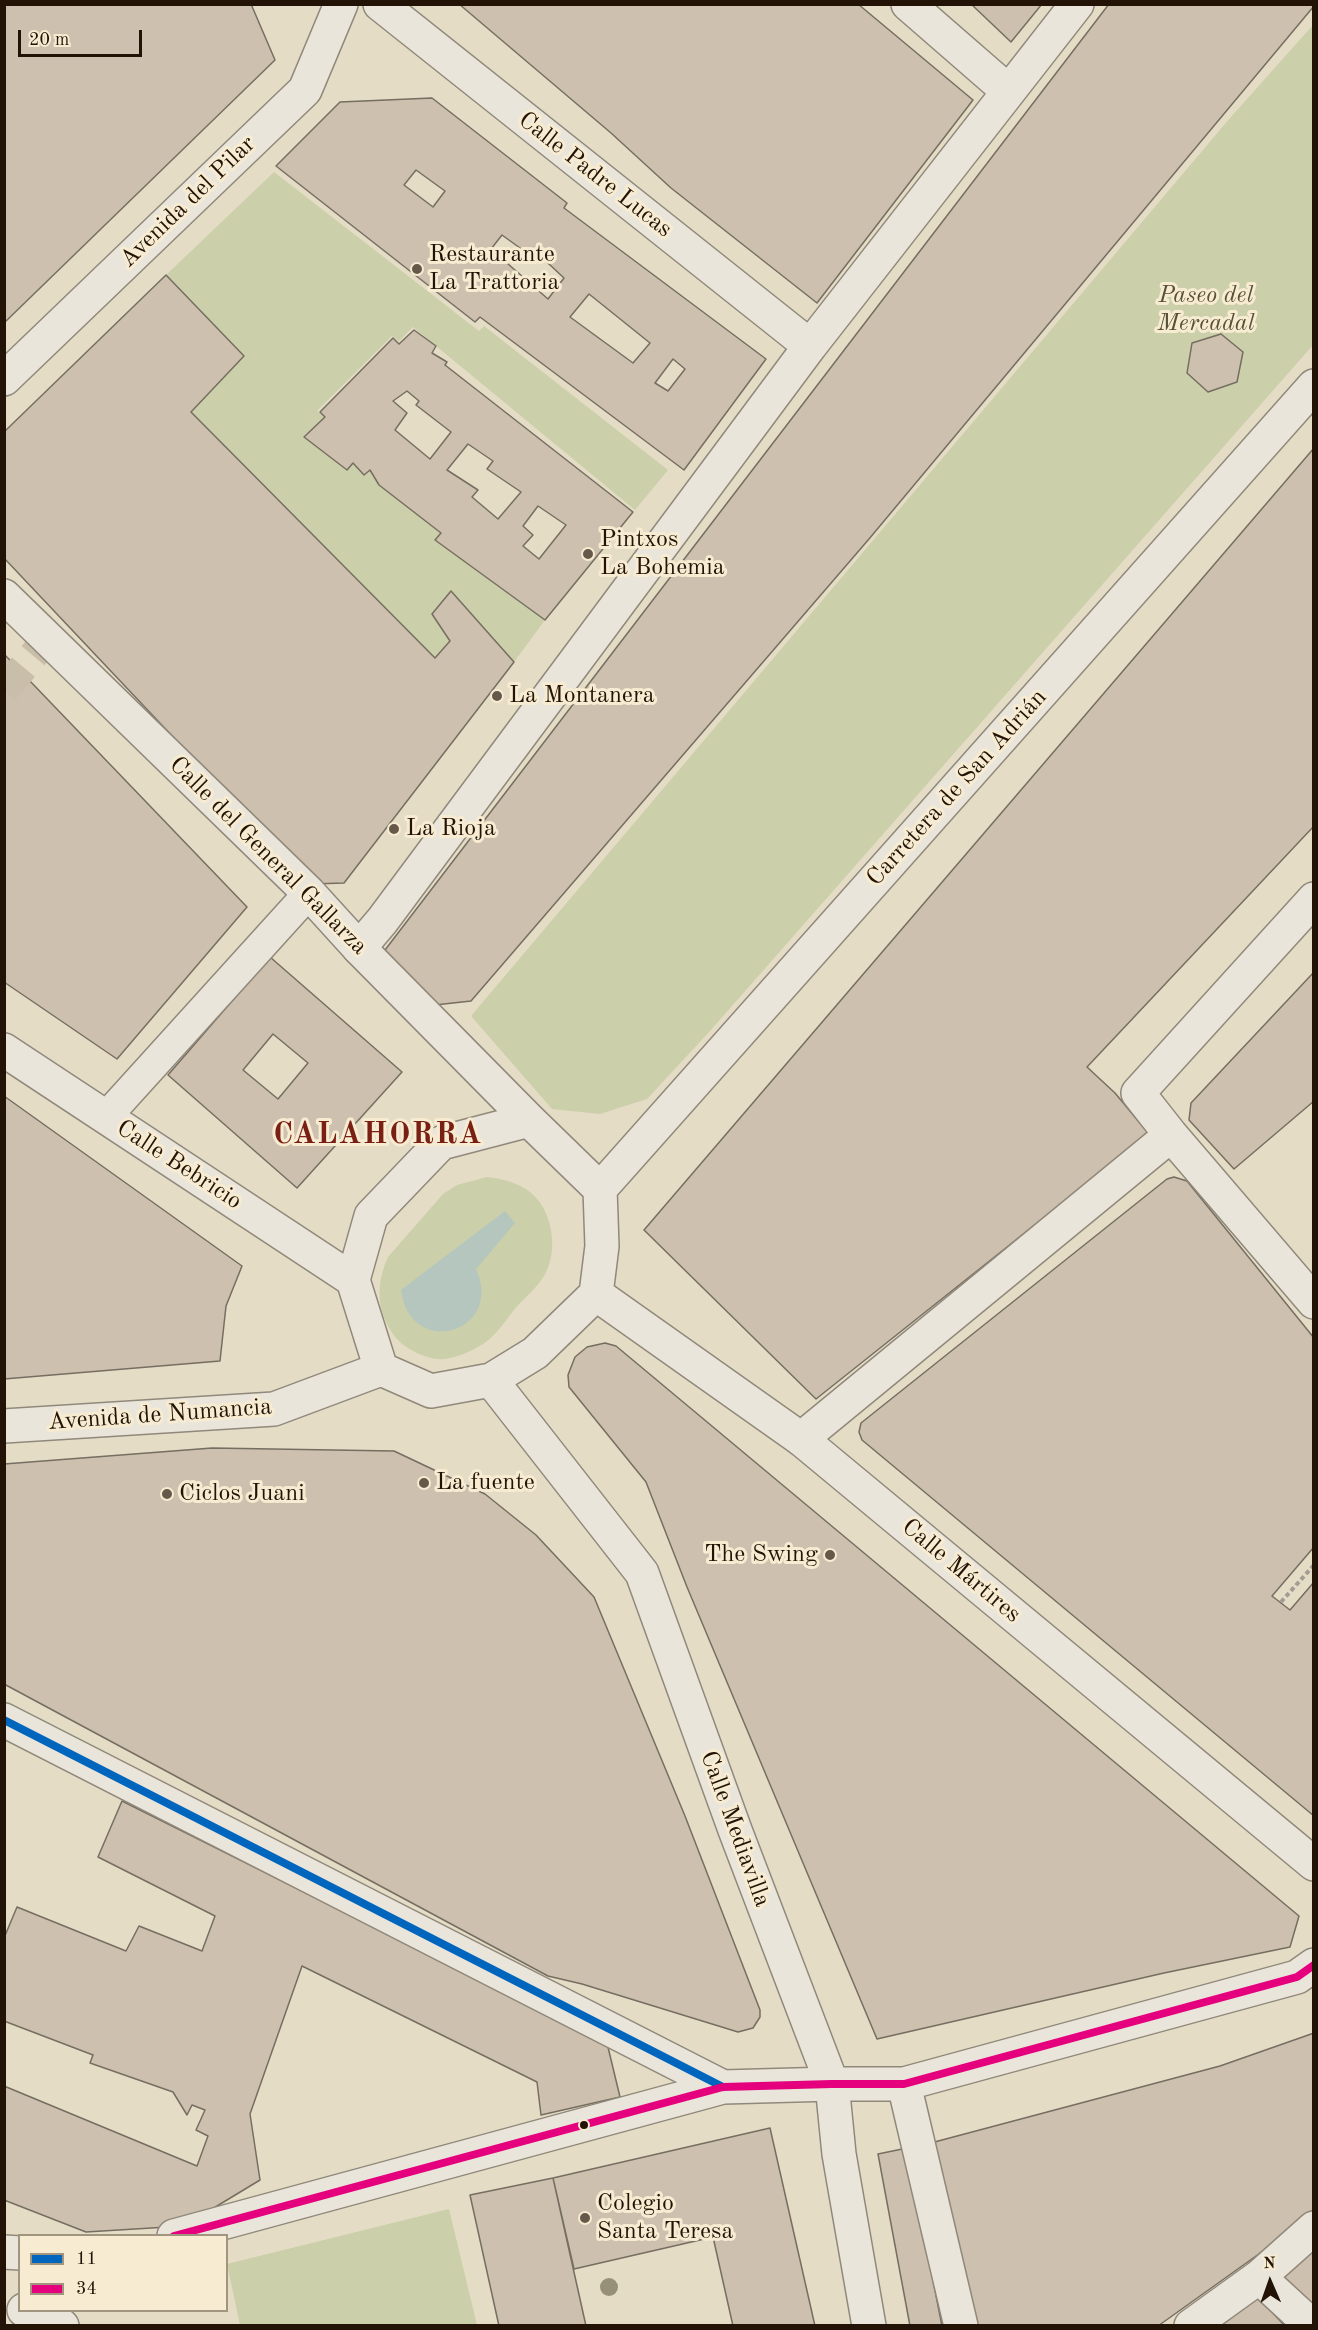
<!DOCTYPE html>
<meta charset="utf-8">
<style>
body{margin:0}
#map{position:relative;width:1318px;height:2330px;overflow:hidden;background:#e5dcc6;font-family:"Old Standard TT",serif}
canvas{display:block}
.frame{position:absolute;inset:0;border:6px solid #221306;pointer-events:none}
.legend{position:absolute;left:18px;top:2234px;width:210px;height:78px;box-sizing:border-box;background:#f7ecd2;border:2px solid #a29580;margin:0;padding:8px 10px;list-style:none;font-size:18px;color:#221306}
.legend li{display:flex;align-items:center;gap:12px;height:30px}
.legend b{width:30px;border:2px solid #a29580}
.north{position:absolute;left:1240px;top:2252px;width:60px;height:60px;-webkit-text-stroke:4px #f7ecd2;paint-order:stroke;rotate:358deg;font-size:16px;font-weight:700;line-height:24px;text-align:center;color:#221306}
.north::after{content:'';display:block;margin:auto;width:21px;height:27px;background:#221306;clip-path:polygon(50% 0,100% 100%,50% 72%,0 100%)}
.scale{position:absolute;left:18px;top:30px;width:124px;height:27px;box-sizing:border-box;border:3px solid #221306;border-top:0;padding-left:8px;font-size:18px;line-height:21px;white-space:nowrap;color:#221306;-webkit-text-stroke:4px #f7ecd2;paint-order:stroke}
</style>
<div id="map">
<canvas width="1318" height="2330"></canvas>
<div class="frame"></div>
<ul class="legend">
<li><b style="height:8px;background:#0065bd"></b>11</li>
<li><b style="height:8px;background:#e5007d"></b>34</li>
</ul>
<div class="north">N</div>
<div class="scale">20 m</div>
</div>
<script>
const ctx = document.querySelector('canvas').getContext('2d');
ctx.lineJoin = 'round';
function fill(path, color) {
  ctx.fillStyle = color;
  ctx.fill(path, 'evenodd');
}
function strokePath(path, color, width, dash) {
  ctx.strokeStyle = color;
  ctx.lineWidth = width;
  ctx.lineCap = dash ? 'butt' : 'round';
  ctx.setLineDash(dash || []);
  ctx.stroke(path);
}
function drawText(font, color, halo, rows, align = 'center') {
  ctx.font = font + ' "Old Standard TT",serif';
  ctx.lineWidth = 6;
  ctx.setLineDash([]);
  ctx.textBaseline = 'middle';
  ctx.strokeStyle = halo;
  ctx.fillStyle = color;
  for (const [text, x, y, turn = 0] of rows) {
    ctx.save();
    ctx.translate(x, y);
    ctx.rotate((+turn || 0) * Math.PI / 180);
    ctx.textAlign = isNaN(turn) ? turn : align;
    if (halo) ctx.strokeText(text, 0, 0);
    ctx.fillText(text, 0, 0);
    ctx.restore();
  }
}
fill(new Path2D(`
 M1313,25V345L710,1031L647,1099L600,1114L552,1109L471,1016L1230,118Z
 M274,172L479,331L484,326L668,470L635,510L413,327L399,341L392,336L317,411L325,417L304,437L346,470L353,463L364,475L370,470L379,485L441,533L436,541L545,620L514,662L451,592L432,614L450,641L435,658L191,412L243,356L166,275Z
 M487,1177C502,1179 517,1182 530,1192C553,1210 559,1251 544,1276C537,1288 523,1299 514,1310C505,1321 495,1337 483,1344C472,1351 458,1357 445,1359C428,1361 402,1348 393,1334C376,1309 376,1284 388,1257L443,1194L457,1185Z
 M449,2209L477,2325H240L227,2264Z`), '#cbcfaa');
fill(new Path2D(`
 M505,1211L515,1223L476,1269C505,1333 410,1360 401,1290Z`), '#b4c6be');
const building = new Path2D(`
 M4,4H251L275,60L4,323Z
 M459,4H858L973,100L817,303L671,188L611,133Z
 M971,4H1042L1011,42Z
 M1109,4H1314V6L869,539L471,1001L435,1005L385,950Z
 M432,98L567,203L564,208L766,359L684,470L480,317L475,322L276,166L340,102ZM416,170L445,191L433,207L404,185ZM502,235L531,256L536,252L564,278L548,299L491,249ZM589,294L650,343L633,363L570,317ZM673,359L685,369L668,391L655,383Z
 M166,275L244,356L191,412L435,658L450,641L432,614L451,591L514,662L344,883L312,884L4,558V432Z
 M414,330L436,346L432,353L447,362L445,365L633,512L545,620L435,540L441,533L379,485L370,470L364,475L353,463L347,470L304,437L325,417L320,412L393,338L399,344ZM407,391L419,401L416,405L451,432L430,459L395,430L407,413L393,401ZM468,444L493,461L487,469L521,492L498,519L472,497L478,490L447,470ZM538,506L566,525L539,559L523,546L533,535L523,526Z
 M1221,334L1243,352L1237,382L1208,392L1187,373L1192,343Z
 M1314,448V826L1087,1067L1115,1093L1149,1134L816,1399L644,1230Z
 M4,654L247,907L117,1059L4,982Z
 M270,957L402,1072L297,1188L168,1075ZM273,1034L308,1063L278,1099L243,1070Z
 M1314,972V1101L1234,1169L1189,1120L1191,1103Z
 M4,1096L242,1266L226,1306L220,1361L4,1379Z
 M1174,1177L1187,1181L1314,1338V1547L1272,1596L1290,1610L1314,1582V1816L862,1440L859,1432L861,1423L1167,1179Z
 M605,1343L616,1346L1299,1916L1290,1947L1164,1973L877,2039L687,1587L646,1482L569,1387L568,1375L575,1357L587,1347Z
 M212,1448L394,1451L485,1494L536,1535L594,1597L685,1816L760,2010V2017L753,2028L738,2032L582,1984L548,1976L4,1684V1464Z
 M122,1801L607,2043L620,2097L541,2115L537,2082L302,1966L250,2114L260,2180L184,2226L86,2232L4,2200V2086L197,2166L208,2136L196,2130L205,2110L192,2105L187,2115L173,2092L90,2063L93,2055L4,2021V1938L17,1907L126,1951L139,1926L202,1951L215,1916L98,1857Z
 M1314,2033V2209L1291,2231L1158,2326H972L927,2144L1220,2066Z
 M770,2128L815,2326H733L713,2237L574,2269L553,2178Z
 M907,2148L942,2326H910L878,2154Z
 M553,2178L586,2326H499L470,2195Z
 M1314,2239V2317L1274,2277Z
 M1254,2293L1285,2326H1215Z`);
fill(building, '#cec0ae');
strokePath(building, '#756e61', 1.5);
strokePath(new Path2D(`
 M4,690L48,638`), '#c8bea9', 30, [30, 15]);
const pedestrian = new Path2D(`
 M106,1117L309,893`);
const minor = new Path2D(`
 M380,4L810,346
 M908,4L1008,91
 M4,379L305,90L341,4
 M1314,899L1138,1093L1171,1135L1314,1302
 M359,948L382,921L810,346L1077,4
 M801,1439L1171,1135
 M4,1720L723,2087
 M904,2084L961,2326
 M174,2236L723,2087L832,2084H904L1297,1977L1314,1965
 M4,2252L20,2253
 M1259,2277L1312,2326
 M24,2310L62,2326
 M1191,2326L1259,2277L1314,2228`);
const tertiary = new Path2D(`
 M4,596L309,893L359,948L529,1120
 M4,1050L353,1280
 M529,1120L600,1189L602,1246L596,1294L535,1353L491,1380L431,1391L381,1369L353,1280L371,1216L441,1143Z
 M600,1189L1314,386
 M596,1294L801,1439L1314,1864
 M491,1380L642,1573L735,1830L832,2084L839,2154L869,2326
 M4,1426L274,1409L381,1369`);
strokePath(pedestrian, '#90897b', 33);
strokePath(minor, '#90897b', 36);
strokePath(tertiary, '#90897b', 36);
strokePath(new Path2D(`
 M1281,1602L1314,1565`), '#a39d94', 4, [4.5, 3]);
strokePath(pedestrian, '#eae5da', 30);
strokePath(minor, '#eae5da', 33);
strokePath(tertiary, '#eae5da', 33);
strokePath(new Path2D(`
 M4,1720L723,2087`), '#0065bd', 8);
strokePath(new Path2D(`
 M174,2236L723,2087L832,2084H904L1297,1977L1314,1965`), '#e5007d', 8);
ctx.fillStyle = '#969077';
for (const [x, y] of [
 [609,2287]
]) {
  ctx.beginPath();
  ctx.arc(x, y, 9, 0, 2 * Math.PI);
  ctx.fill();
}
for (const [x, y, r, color] of [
 [417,269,6,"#665949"],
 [588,554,6,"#665949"],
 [497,696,6,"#665949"],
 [394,829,6,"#665949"],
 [424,1483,6,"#665949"],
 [167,1494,6,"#665949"],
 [830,1555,6,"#665949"],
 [584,2125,5,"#221306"],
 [585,2218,6,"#665949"]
]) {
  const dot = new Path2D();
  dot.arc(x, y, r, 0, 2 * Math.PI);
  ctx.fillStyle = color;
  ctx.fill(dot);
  strokePath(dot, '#f7ecd2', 2);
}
drawText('24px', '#221306', '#f7ecd2', [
 ["Calle Padre Lucas",595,175,38],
 ["Avenida del Pilar",188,202,-44],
 ["Carretera de San Adrián",957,788,-48],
 ["Calle del General Gallarza",268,856,45],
 ["Calle Bebricio",179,1165,33],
 ["Avenida de Numancia",160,1415,-4],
 ["Calle Mártires",961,1571,40],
 ["Calle Mediavilla",735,1829,70]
]);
drawText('24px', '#221306', '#f7ecd2', [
 ["Restaurante",429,255],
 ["La Trattoria",429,283],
 ["Pintxos",600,540],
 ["La Bohemia",600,568],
 ["La Montanera",509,696],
 ["La Rioja",406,829],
 ["La fuente",436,1483],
 ["Ciclos Juani",179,1494],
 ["The Swing",818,1555,"right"],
 ["Colegio",597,2204],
 ["Santa Teresa",597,2232]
], 'left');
drawText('italic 24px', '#565137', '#f7ecd2', [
 ["Paseo del",1206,296],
 ["Mercadal",1206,324]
]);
ctx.letterSpacing = '1.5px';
drawText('bold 30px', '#7a1f14', '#f7ecd2', [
 ["CALAHORRA",378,1135]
]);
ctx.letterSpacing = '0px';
</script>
